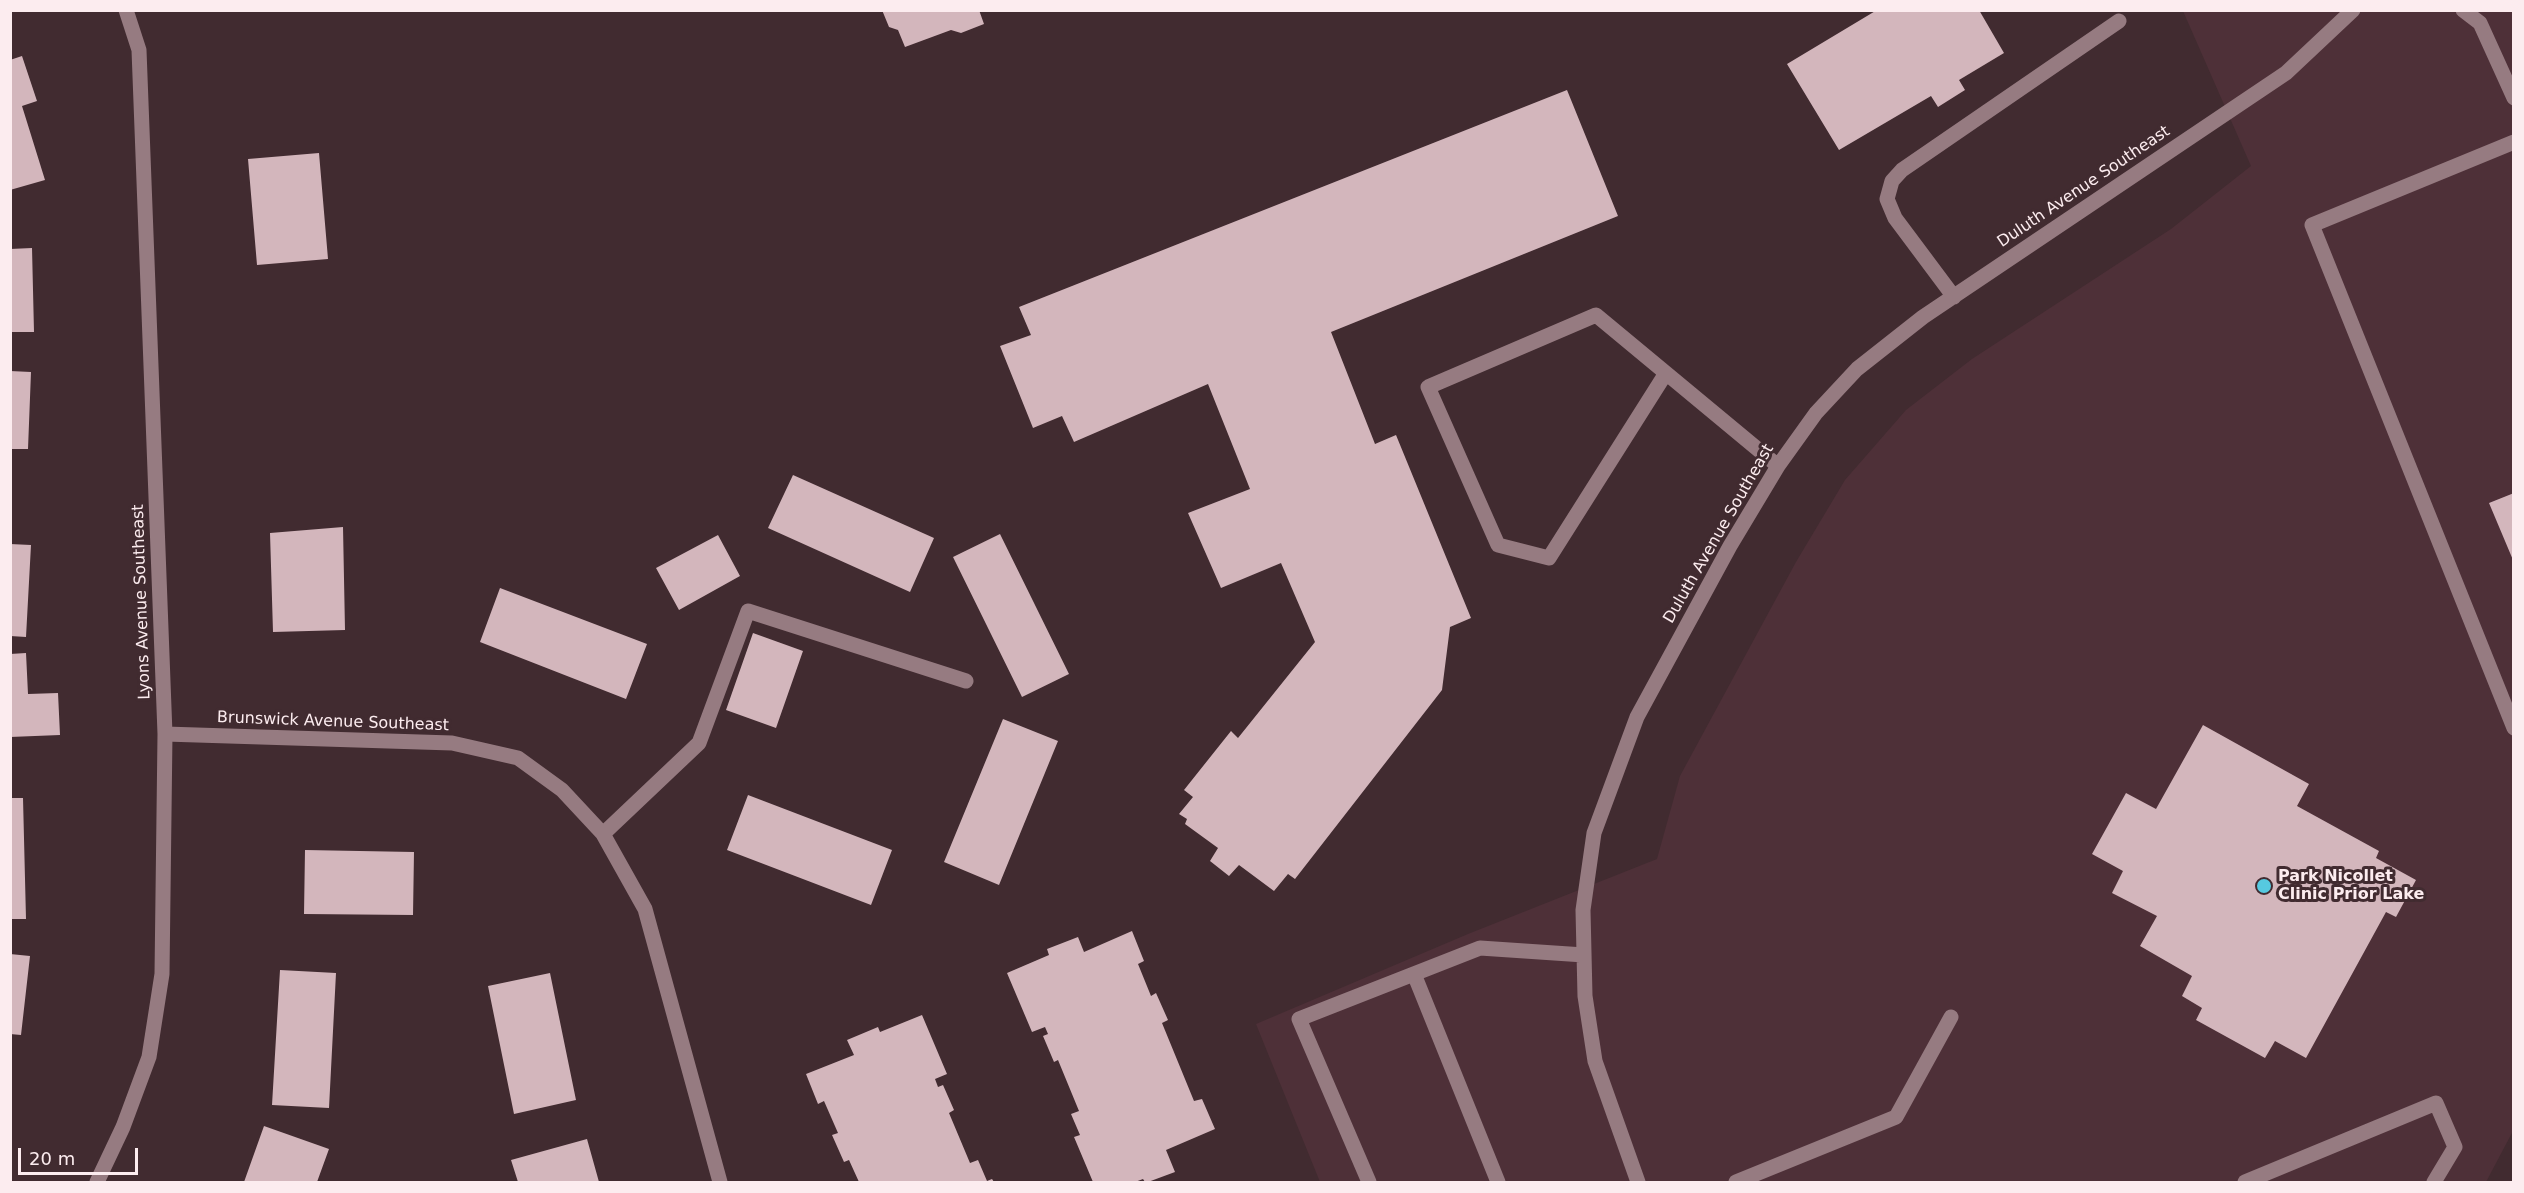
<!DOCTYPE html>
<style>
body{margin:0}
#map{position:relative;width:2524px;height:1193px;overflow:hidden;background:#412b30;font-family:"DejaVu Sans",sans-serif}
canvas{display:block}
.frame{position:absolute;inset:0;border:12px solid #fcecef;pointer-events:none}
.scale{position:absolute;left:18px;top:1148px;width:120px;height:27px;box-sizing:border-box;border:3px solid #fcecef;border-top:0;padding-left:8px;font-size:18px;line-height:21px;white-space:nowrap;color:#fcecef;-webkit-text-stroke:4px #412b30;paint-order:stroke}
</style>
<div id="map">
<canvas width="2524" height="1193"></canvas>
<div class="frame"></div>
<div class="scale">20 m</div>
</div>
<script>
const ctx = document.querySelector('canvas').getContext('2d');
ctx.lineJoin = 'round';
function fill(path, color) {
  ctx.fillStyle = color;
  ctx.fill(path, 'evenodd');
}
function strokePath(path, color, width, dash) {
  ctx.strokeStyle = color;
  ctx.lineWidth = width;
  ctx.lineCap = dash ? 'butt' : 'round';
  ctx.setLineDash(dash || []);
  ctx.stroke(path);
}
function drawText(font, color, halo, rows, align = 'center') {
  ctx.font = font + ' "DejaVu Sans",sans-serif';
  ctx.lineWidth = 6;
  ctx.setLineDash([]);
  ctx.textBaseline = 'middle';
  ctx.strokeStyle = halo;
  ctx.fillStyle = color;
  for (const [text, x, y, turn = 0] of rows) {
    ctx.save();
    ctx.translate(x, y);
    ctx.rotate((+turn || 0) * Math.PI / 180);
    ctx.textAlign = isNaN(turn) ? turn : align;
    if (halo) ctx.strokeText(text, 0, 0);
    ctx.fillText(text, 0, 0);
    ctx.restore();
  }
}
fill(new Path2D(`
 M2183,11H2513L2514,1129L2486,1182H1320L1256,1024L1468,934L1657,859L1680,776L1796,562L1845,480L1906,410L1972,359L2171,229L2251,166Z`), '#4e3038');
fill(new Path2D(`
 M882,10H979L984,24L961,33L951,30L905,47L898,30L889,27Z
 M1877,10H1979L2004,53L1959,80L1965,90L1938,107L1931,96L1839,150L1787,64Z
 M22,56L37,101L22,106L45,180L10,190V60Z
 M1567,90L1618,216L1331,332L1375,444L1396,435L1471,618L1450,627L1442,690L1295,879L1288,874L1274,891L1239,865L1229,876L1210,861L1218,848L1185,824L1187,819L1179,814L1193,797L1184,790L1231,731L1238,738L1315,642L1281,563L1221,588L1188,513L1250,489L1208,384L1074,442L1062,416L1033,428L1000,346L1031,335L1019,307Z
 M319,153L328,259L257,265L248,159Z
 M32,248L34,332H10V249Z
 M10,371L31,372L28,449H10Z
 M793,475L934,538L910,592L768,528Z
 M2514,493V560H2513L2489,503Z
 M343,527L345,630L273,632L270,533Z
 M1000,534L1069,674L1022,697L953,557Z
 M718,535L740,576L679,610L656,568Z
 M10,544L31,545L26,637L10,636Z
 M500,588L647,644L626,699L480,642Z
 M753,633L803,651L776,728L726,710Z
 M26,653L28,694L58,693L60,735L10,737V654Z
 M1003,719L1058,741L999,885L944,862Z
 M2203,725L2309,784L2297,806L2379,851L2376,858L2416,880L2396,917L2386,912L2306,1058L2275,1041L2265,1058L2196,1020L2202,1008L2182,996L2192,976L2140,946L2157,916L2112,893L2123,871L2092,854L2126,793L2156,809Z
 M748,795L892,850L871,905L727,850Z
 M10,798H23L26,919H10Z
 M305,850L414,852L413,915L304,914Z
 M1132,931L1144,961L1138,964L1151,996L1156,993L1168,1020L1162,1023L1194,1101L1202,1099L1215,1129L1166,1150L1175,1172L1148,1182H1145L1143,1179L1135,1182H1093L1074,1137L1080,1135L1071,1114L1079,1111L1058,1060L1054,1062L1043,1036L1048,1034L1045,1027L1032,1032L1007,973L1049,955L1047,949L1078,937L1084,952Z
 M10,954L30,956L21,1035L10,1034Z
 M280,970L336,973L329,1108L272,1105Z
 M550,973L576,1100L514,1114L488,986Z
 M922,1015L947,1074L935,1079L938,1087L943,1085L954,1110L949,1113L970,1163L978,1160L987,1181L992,1179L994,1182H859L849,1160L844,1162L832,1135L838,1133L824,1101L818,1104L806,1074L854,1055L847,1040L878,1027L880,1032Z
 M264,1126L329,1149L317,1182H244Z
 M587,1139L599,1182H518L511,1160Z`), '#d3b6bc');
strokePath(new Path2D(`
 M2463,10L2480,23L2514,98
 M2514,142L2312,225L2514,728
 M1954,297L1895,218L1887,199L1892,181L1902,170L2119,21
 M1666,373L1549,558L1498,545L1428,387L1596,315L1778,466
 M165,734L452,743L518,758L562,790L603,834L645,909L720,1182
 M603,834L699,743L748,611L966,681
 M1414,974L1498,1182
 M97,1182L123,1127L149,1057L162,974L165,734L139,50L126,10
 M1369,1182L1299,1019L1480,948L1584,955
 M1638,1182L1595,1061L1585,996L1583,910L1594,833L1637,717L1730,546L1778,466L1816,413L1857,369L1923,317L2286,73L2353,10
 M1736,1182L1896,1117L1951,1017
 M2245,1182L2436,1103L2455,1147L2434,1182`), '#967b81', 15);
for (const [x, y, r, color] of [
 [2264,886,8,"#56c9e0"]
]) {
  const dot = new Path2D();
  dot.arc(x, y, r, 0, 2 * Math.PI);
  ctx.fillStyle = color;
  ctx.fill(dot);
  strokePath(dot, '#412b30', 2);
}
drawText('16px', '#fcecef', '#412b30', [
 ["Duluth Avenue Southeast",2084,187,-34],
 ["Duluth Avenue Southeast",1719,534,-60],
 ["Lyons Avenue Southeast",142,602,-92],
 ["Brunswick Avenue Southeast",333,722,2]
]);
drawText('bold 16px', '#fcecef', '#412b30', [
 ["Park Nicollet",2278,877],
 ["Clinic Prior Lake",2278,895]
], 'left');
</script>
